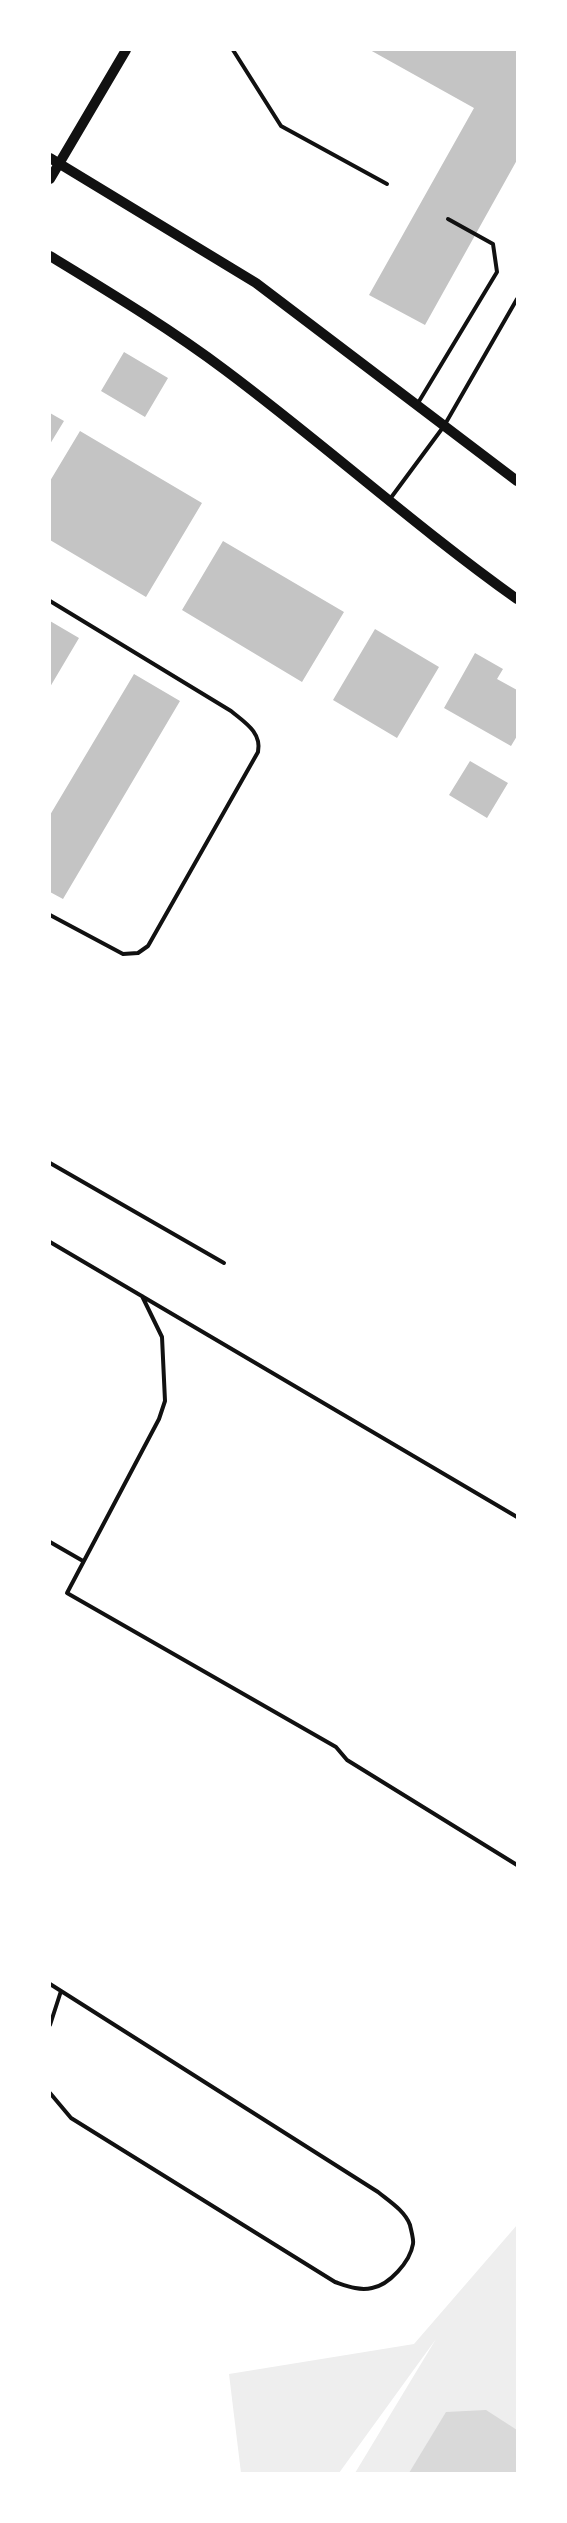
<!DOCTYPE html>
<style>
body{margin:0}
#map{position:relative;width:567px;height:2523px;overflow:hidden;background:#fff;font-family:Georgia,serif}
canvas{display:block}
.frame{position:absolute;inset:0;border:51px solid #fff;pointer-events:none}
</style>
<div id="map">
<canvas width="567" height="2523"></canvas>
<div class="frame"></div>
</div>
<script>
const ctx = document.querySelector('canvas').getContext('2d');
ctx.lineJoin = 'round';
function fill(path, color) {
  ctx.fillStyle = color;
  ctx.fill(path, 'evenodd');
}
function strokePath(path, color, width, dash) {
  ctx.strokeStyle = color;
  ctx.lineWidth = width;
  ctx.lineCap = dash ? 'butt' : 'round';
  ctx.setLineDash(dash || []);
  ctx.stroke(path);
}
fill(new Path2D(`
 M517,2225V2473H355L436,2339L339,2473H241L229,2374L414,2344Z`), '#eee');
fill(new Path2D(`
 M486,2410L517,2430V2473H409L446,2412Z`), '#d9d9d9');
fill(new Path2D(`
 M370,50H517V160L425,325L369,295L474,108Z
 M124,352L168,378L145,417L101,391Z
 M50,413L64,421L50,444Z
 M80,431L202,503L146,597L50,540V481Z
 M223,541L344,612L302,682L182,610Z
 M50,621L79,638L50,687Z
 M375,629L439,667L397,738L333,700Z
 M475,653L503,669L497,679L517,690V736L511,746L444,708Z
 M134,674L180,701L63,899L50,892V815Z
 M470,761L508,783L487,818L449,795Z`), '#c4c4c4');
strokePath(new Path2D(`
 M233,50L281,126L387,184
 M418,403L497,272L493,244L448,219
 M390,499L444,426L517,299
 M50,601L231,711C244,722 262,732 258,752L148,946L138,953L123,954L50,915
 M50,1163L224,1263
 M50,1242L517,1517
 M142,1296L162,1337L165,1401L159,1419L67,1593L336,1747L347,1760L517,1865
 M50,1542L83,1561
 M50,1984L378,2192C389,2201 405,2211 410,2225C411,2230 414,2240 413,2244C410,2262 389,2285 372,2288C359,2291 347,2286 335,2282L71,2118L50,2093
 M50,2025L61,1991`), '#111', 4);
strokePath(new Path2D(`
 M50,158L256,283L517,481
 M50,179L126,50
 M50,256C109,292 169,328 225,370C324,444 416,527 517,599`), '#111', 10);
</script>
